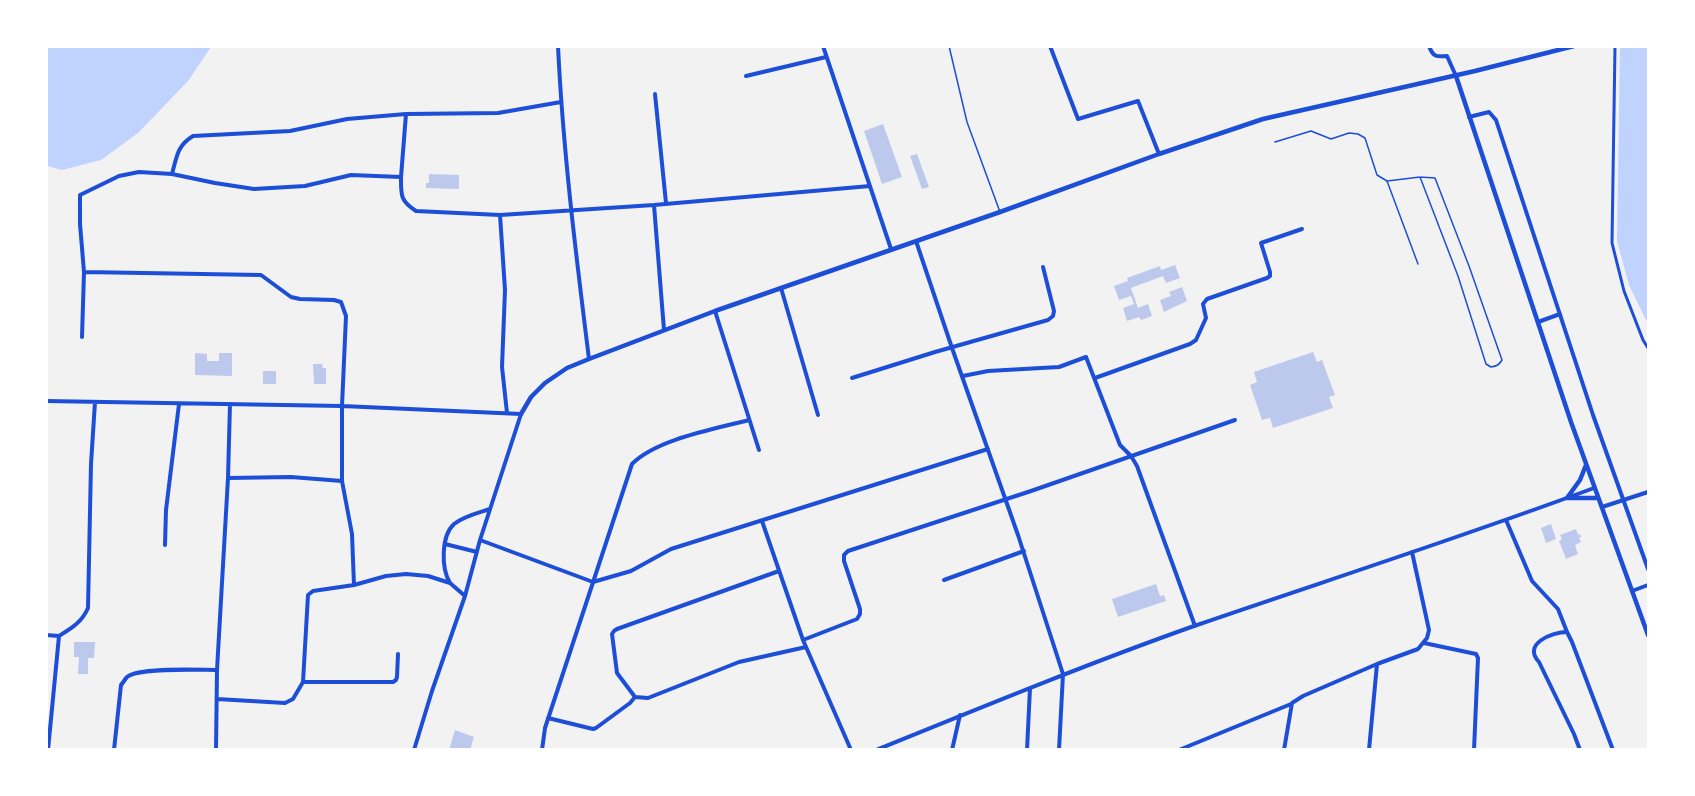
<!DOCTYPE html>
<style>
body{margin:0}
#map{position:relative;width:1695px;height:796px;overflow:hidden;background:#f2f2f2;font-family:"Noto Sans",sans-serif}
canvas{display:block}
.frame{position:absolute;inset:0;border:48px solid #fff;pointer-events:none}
</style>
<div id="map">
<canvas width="1695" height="796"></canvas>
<div class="frame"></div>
</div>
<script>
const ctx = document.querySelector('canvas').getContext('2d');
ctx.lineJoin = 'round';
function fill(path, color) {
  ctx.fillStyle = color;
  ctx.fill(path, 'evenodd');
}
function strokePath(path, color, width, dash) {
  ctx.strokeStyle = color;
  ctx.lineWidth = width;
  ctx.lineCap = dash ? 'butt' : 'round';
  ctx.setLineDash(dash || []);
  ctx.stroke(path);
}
fill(new Path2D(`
 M46,47L47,46L211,47L188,81L138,133L101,160L62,170L47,166Z
 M1620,47H1648V324L1629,285L1617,241Z`), '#bfd3fe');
fill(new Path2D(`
 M883,124L902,177L882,184L864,131Z
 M917,154L929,187L922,189L910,156Z
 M429,174L459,175V189L426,188V183H429Z
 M1175,265L1180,278L1166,283L1163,276L1131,288L1138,308L1148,304L1152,316L1141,320L1139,317L1127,321L1123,308L1134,304L1131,296L1119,300L1114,286L1128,281L1127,278L1160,266L1161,270Z
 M1182,287L1187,301L1164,312L1160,300L1171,296L1169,292Z
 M1313,352L1317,362L1322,360L1335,395L1329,397L1333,408L1273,428L1270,418L1262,420L1250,385L1257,382L1254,372Z
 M195,353L207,354V361H219V353H232V376L195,375Z
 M313,364H322L323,368H326V384H314Z
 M263,371H276V384H263Z
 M1551,524L1556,539L1546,543L1541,528Z
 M1576,529L1578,535L1580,534L1581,537L1579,538L1581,542L1575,545L1578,554L1566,559L1559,541L1562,539L1560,535Z
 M1156,584L1160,596L1164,595L1166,601L1118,617L1112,599Z
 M74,642H95L94,658H88V674H78L79,657H74Z
 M455,730L474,737L470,750H449Z`), '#bdc9ec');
strokePath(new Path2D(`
 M949,46L967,122L1000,212
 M1275,142L1311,131L1331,139L1349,133L1358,134L1365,138L1377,175L1387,181L1418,264
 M1387,181L1420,177L1435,178L1469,266L1502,360C1499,365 1497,366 1491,367L1486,364L1458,276L1420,177`), '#1d4ed8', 1.5);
strokePath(new Path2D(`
 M1615,46L1612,243L1624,291L1643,340L1648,348`), '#1d4ed8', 3);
strokePath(new Path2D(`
 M558,46C563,151 576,255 589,359
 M823,46L891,249
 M1050,46L1078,119L1138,101L1159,154
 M1429,46C1433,57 1436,57 1447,56L1456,76
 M746,76L826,57
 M655,94L666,203
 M1469,117L1489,112L1496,120L1593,415L1648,569
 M172,174C177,156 177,146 193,136L290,131L347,119L406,114L498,113L561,102
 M401,177L406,114
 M654,205L664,330
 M500,215L505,290L502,367L507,413
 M916,241L952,348L1018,535L1063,674L1059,750
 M84,272L261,275L291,297L300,299L334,300L341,302L346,316L342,406V481L352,534L354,585
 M781,288L818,415
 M715,311L759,450
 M1538,322L1560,314
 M82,337L84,272L80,224V195L119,176L139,172L172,174L215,183L254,189L305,186L351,175L401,177C401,195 400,201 416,211L500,215L654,205L870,186
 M963,376L988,371L1059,367L1086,357L1120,445L1131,456L1137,466L1195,626
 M852,378L935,352L1048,320L1053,316L1054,311L1043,267
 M1095,378L1190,344L1196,340L1206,318L1203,304L1207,299L1267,278L1270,276V272L1261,243L1302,229
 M46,401L342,406L521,414L480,540L465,596L432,691L414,750
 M228,478L291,477L342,481
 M1602,507L1648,492
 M1506,520L1532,581L1558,609L1567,632L1572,642L1613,750
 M762,521L803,640L851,750
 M480,540L593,582L631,571L671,549L988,449
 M445,544L477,552
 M165,545L166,510L179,404
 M779,571L617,629L614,631L612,634L617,673L635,697L648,698L739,662L806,647
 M944,580L1024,551
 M450,583C441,568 441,536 454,524C464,516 478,513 490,509
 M1632,591L1648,585
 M1567,632C1552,632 1522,644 1539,662L1574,734L1580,750
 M46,635L59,636
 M803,640L857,619L860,614V609L844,561V555L848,551L1031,491L1235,420
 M1424,643L1476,654L1478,658L1474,750
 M303,682H393L396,680L397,677L398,654
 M217,699L285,703L293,699L303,682L308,595L313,591L354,585L386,576L406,574L428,576L450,583L465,596
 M548,718L593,729L596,728L630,703L635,697
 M48,750L59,636C72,628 82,622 88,608L91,464L95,402
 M114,750L121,685C122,684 126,678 127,677C139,667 200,670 217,670
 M216,750L217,670L228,478L230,404
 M542,750L545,728L632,464C657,439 715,429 749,420
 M876,750C982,707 1087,664 1194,626C1328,580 1462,537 1594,488
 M952,750L960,715
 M1027,750L1030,688
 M1179,750L1291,704
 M1284,750L1292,703L1303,696L1377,664L1418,649L1427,638L1429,630L1412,552
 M1369,750L1377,664`), '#1d4ed8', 4);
strokePath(new Path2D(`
 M1456,76L1571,422L1648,635
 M521,414L531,397L545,383L567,368L589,359L715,311L1000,212L1159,154L1263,119L1475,71L1574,46
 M1586,465L1580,480L1567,498H1598`), '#1d4ed8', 4.5);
</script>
